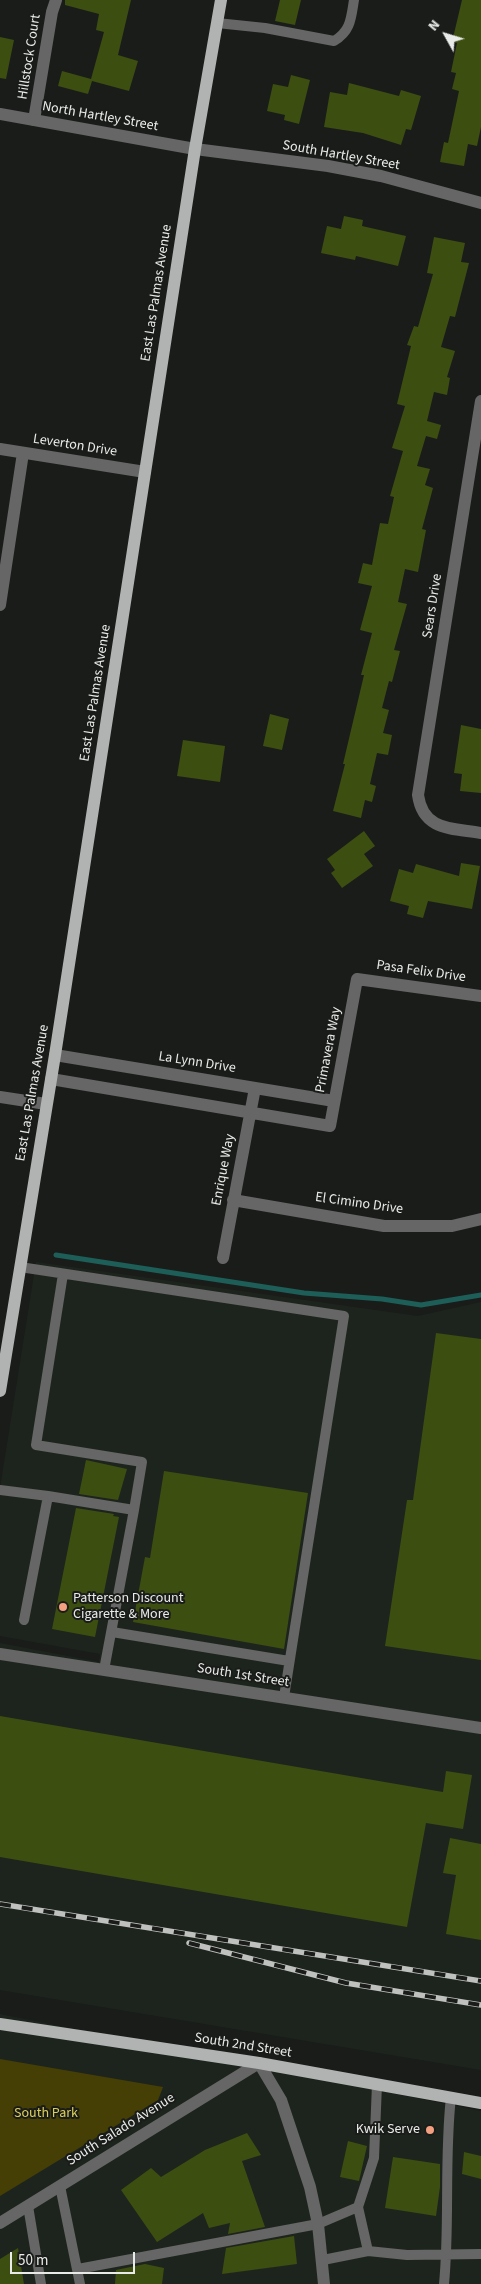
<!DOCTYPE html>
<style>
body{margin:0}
#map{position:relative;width:481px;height:2284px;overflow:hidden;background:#1a1c1a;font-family:"Source Sans 3",sans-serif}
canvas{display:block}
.north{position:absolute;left:421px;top:10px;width:50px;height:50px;-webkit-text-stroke:4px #1a1c1a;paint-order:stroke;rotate:309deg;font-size:14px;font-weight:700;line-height:20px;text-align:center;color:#e9ebe9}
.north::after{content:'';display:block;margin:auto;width:18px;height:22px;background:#e9ebe9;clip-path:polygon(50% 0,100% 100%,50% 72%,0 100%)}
.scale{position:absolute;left:10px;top:2252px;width:125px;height:22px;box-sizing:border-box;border:2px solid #e9ebe9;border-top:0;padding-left:6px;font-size:15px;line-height:18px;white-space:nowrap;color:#e9ebe9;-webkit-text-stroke:4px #1a1c1a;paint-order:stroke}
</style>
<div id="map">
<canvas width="481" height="2284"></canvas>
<div class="north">N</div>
<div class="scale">50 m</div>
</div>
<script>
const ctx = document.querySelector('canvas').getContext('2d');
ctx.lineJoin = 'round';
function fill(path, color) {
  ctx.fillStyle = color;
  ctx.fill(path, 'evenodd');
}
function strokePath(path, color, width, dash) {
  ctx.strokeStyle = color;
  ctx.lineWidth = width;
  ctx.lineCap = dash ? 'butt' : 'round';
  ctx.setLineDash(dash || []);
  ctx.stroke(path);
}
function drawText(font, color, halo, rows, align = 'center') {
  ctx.font = font + ' "Source Sans 3",sans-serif';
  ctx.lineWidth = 4;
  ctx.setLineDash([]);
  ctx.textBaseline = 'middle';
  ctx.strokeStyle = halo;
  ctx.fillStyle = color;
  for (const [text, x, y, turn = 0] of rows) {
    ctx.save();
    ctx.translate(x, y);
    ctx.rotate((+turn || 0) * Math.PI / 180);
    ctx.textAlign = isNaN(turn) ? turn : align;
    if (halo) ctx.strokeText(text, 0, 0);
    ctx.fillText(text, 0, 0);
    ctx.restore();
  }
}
fill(new Path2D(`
 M36,1262L418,1316L481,1302V2070L0,1990V1643L99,1662L100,1654L0,1636V1488Z
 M0,2014L481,2111V2284H0Z`), '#1d241d');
fill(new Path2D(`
 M0,2059L163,2087L158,2100L0,2196Z`), '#453f06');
strokePath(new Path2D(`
 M56,1255L304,1293L382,1299L421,1305L481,1295`), '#1e5e58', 5);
fill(new Path2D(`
 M65,0H131L118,55L138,61L129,91L92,81L88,94L58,86L62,71L91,79L104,32L96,30L99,14L65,5Z
 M280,0H301L295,25L275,21Z
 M462,0H481V127L477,146L468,144L464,166L440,162L444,142L448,143L459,91L452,89L456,73L451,72L457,43L452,42Z
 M0,37L14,40L6,79L0,78Z
 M291,75L310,80L299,124L284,120L285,115L267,111L273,84L288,87Z
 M349,83L399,96L401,90L421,96L411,130L406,129L401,145L363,133L324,127L330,92L347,95Z
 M344,216L363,220L362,226L406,236L398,266L356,256L355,260L321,253L327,226L341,229Z
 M434,237L465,243L461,262L469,263L455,317L450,316L441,347L455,351L447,377L450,378L447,395L434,392L427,421L441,425L437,439L426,436L417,466L430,469L425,485L433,488L422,529L426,530L418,572L405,569L398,602L407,604L394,650L400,651L392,682L389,681L382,708L389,710L383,733L392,735L388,755L377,753L370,784L376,786L372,802L365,800L361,818L333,811L345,764H343L364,675H361L372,633L360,630L372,586L358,583L363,563L372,565L380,523L388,524L394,497L390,496L403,451L392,448L405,406L397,404L411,346L407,345L414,326L418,327L433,274L427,273Z
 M270,714L289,719L282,750L263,746Z
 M461,725L481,729V793L460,791L462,774L454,773Z
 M183,740L225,746L220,782L177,776Z
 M364,831L375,846L364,854L373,866L342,888L331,873L335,870L327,859Z
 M461,863L480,866L472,909L428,901L423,918L407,914L409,906L390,901L399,869L413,873L416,864L459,876Z
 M436,1333L481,1339V1660L385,1646L407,1500H413Z
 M86,1460L127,1469L118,1500L79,1494Z
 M164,1471L308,1493L284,1649L133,1622L145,1557L150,1558Z
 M76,1508L114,1514L113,1516L119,1517L95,1637L52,1629Z
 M0,1716L443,1792L446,1771L472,1775L463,1829L426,1823L407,1927L0,1857Z
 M450,1838L481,1844V1940L446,1934L456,1875L443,1873Z
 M247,2133L261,2155L242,2161L265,2227L228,2234L230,2223L209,2228L203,2213L157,2242L121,2190L151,2168L161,2177L205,2150Z
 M348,2141L367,2146L359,2181L340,2177Z
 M464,2152L481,2156V2179L462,2174Z
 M393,2157L440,2164V2187L436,2216L385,2208Z
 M294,2236L297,2264L222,2274L226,2248Z
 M18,2248L24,2284H0V2259Z
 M145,2264L164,2268L162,2284H115L116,2270Z`), '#3d4e11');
strokePath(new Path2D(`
 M217,23L265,28L334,41C351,31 351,18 354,0
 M20,1267L344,1316L284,1697
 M63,1274L36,1445L142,1462L134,1510
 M0,1490L48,1496L24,1620
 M48,1496L134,1510L104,1670
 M112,1632L289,1661
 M60,2186L80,2284
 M28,2206L41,2284
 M368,2251L358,2207L374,2158L377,2084
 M323,2260L368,2251L407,2255L481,2254
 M78,2269L318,2224L358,2207
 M444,2284C450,2222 444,2159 451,2097`), '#656665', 10);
strokePath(new Path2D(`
 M34,120L52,12L56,0
 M481,401L418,795C423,831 452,828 481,833
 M0,449L145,472
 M0,605L23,453
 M55,1055L334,1101
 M51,1079L330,1126L357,979L481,996
 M0,1097L46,1104
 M233,1200L384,1226H452L481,1219
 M223,1258L255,1088
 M0,1654L481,1728
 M0,2223L259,2063`), '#656665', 12);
strokePath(new Path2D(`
 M0,114L195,149L328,166L381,176L481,203
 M259,2063L281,2100L310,2187L318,2224L324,2284`), '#656665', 12);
strokePath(new Path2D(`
 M0,1391L55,1055L195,149L221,0
 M0,2024L259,2063L481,2103`), '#b0b3b1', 12);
const rail = new Path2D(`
 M0,1904L481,1981
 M189,1943L346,1983L481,2005`);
strokePath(rail, '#bfc1bf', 5.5);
strokePath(rail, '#1a1c1a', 4, [11]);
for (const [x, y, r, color] of [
 [63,1607,5,"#f3a081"],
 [430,2130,5,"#f3a081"]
]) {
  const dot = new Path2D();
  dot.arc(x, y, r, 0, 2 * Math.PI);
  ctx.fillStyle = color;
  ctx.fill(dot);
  strokePath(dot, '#1a1c1a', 2);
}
drawText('14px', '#e9ebe9', '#1a1c1a', [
 ["Hillstock Court",30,57,-81],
 ["North Hartley Street",100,117,10],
 ["South Hartley Street",341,156,10],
 ["East Las Palmas Avenue",157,293,-81],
 ["Leverton Drive",75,446,9],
 ["Sears Drive",433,606,-81],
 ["East Las Palmas Avenue",96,693,-81],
 ["Pasa Felix Drive",421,972,8],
 ["Primavera Way",329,1050,-79],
 ["La Lynn Drive",197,1063,9],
 ["East Las Palmas Avenue",33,1093,-80],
 ["Enrique Way",224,1170,-79],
 ["El Cimino Drive",359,1204,8],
 ["South 1st Street",243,1676,9],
 ["South 2nd Street",243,2046,9],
 ["South Salado Avenue",121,2130,-32]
]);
drawText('14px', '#e9ebe9', '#1a1c1a', [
 ["Patterson Discount",73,1599],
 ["Cigarette & More",73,1615],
 ["Kwik Serve",420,2130,"right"]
], 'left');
drawText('14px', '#dcce59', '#1a1c1a', [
 ["South Park",46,2114]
]);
</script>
